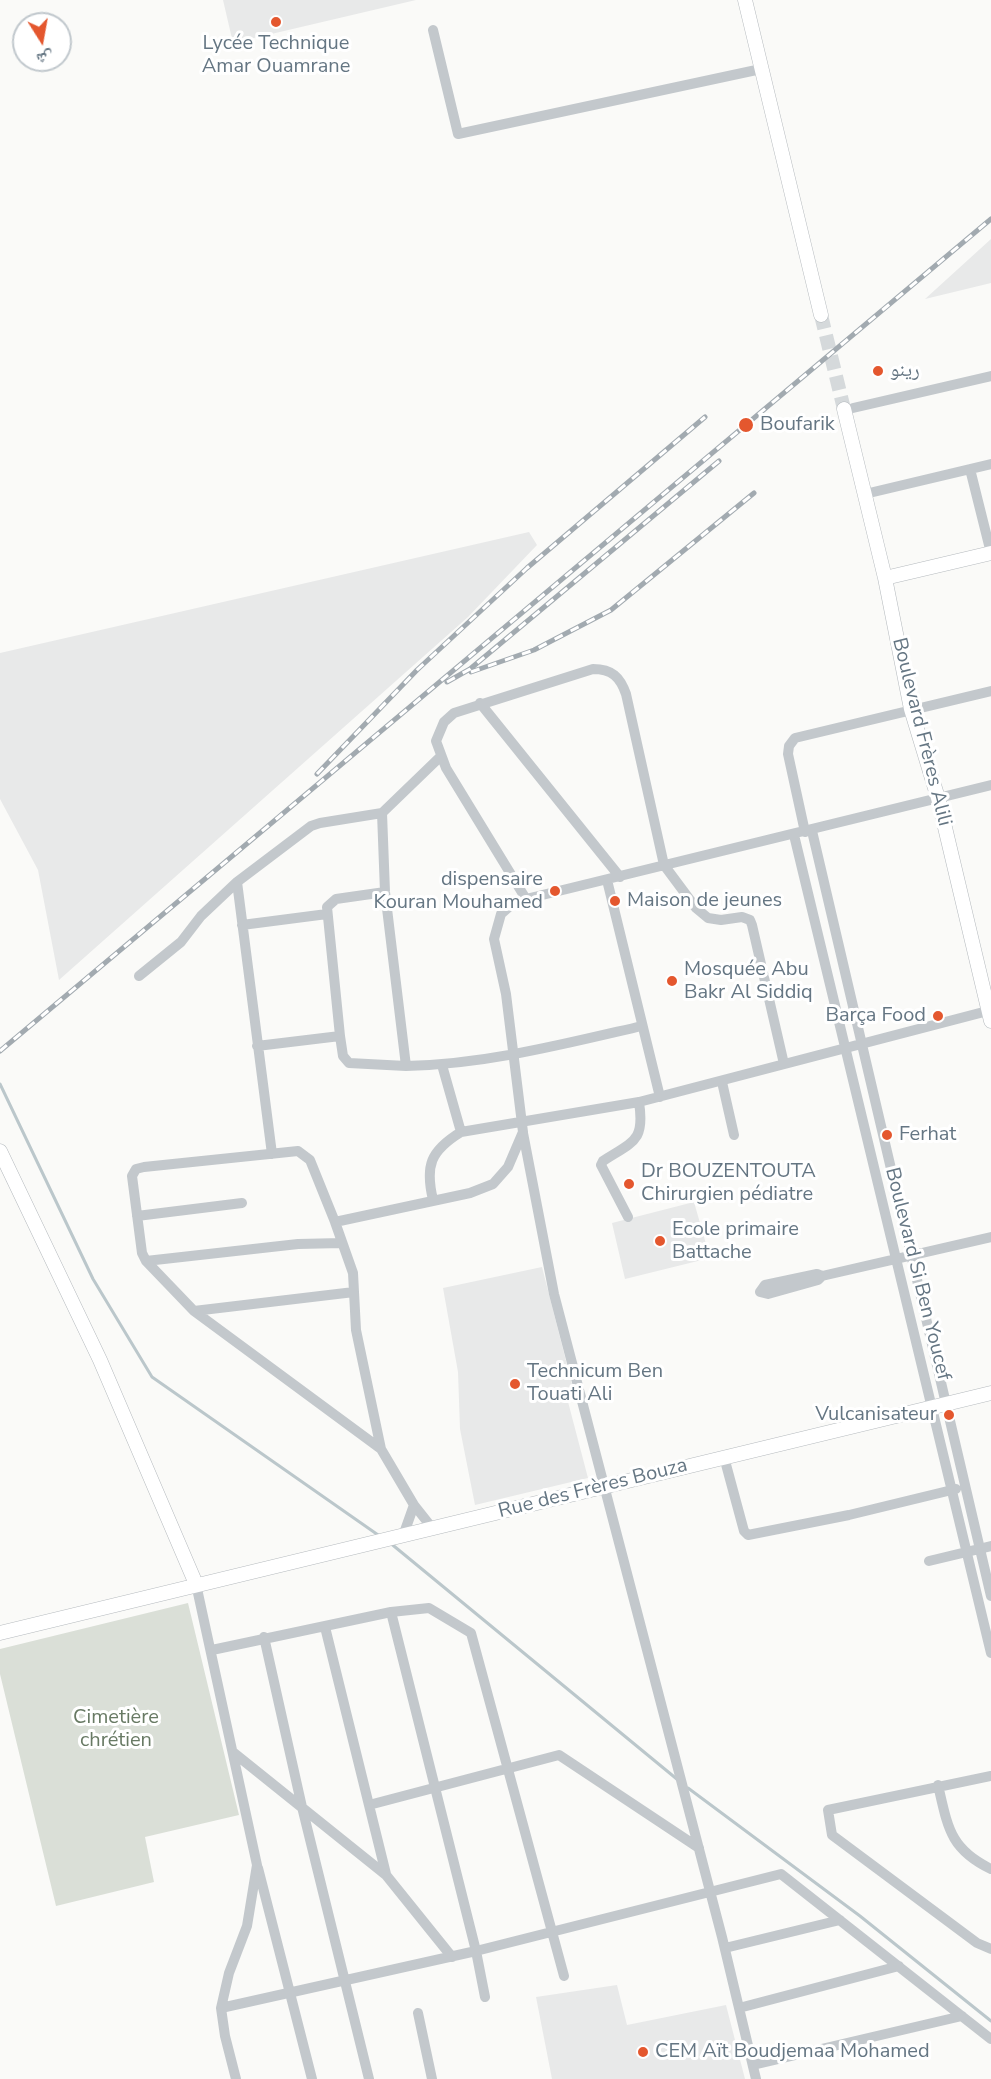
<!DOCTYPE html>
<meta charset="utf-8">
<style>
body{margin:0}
#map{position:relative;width:991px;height:2079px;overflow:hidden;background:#fafaf8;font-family:"Nunito Sans","Noto Naskh Arabic",sans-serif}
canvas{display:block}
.north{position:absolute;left:12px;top:12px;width:60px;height:60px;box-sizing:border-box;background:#fff;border:2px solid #c1c8cd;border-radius:50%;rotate:169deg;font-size:16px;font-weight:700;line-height:24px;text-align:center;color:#657683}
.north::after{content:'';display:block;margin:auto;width:21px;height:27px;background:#e4572e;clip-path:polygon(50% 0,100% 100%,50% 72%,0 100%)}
</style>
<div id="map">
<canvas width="991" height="2079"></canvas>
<div class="north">ش</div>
</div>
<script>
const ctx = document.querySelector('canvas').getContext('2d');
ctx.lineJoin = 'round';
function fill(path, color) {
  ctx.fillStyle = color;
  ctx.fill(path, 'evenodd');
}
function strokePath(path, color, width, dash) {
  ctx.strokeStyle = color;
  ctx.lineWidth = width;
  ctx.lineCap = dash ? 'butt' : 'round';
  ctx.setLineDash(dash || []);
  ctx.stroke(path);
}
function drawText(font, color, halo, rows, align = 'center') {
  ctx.font = font + ' "Nunito Sans","Noto Naskh Arabic",sans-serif';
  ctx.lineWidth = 6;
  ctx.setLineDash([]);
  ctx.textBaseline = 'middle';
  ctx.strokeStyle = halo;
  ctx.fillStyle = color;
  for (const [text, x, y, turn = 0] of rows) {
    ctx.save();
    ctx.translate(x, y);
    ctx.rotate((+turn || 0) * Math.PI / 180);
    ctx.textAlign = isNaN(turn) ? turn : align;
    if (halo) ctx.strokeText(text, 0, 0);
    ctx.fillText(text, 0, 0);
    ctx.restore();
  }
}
fill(new Path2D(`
 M223,0H416L233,43Z
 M991,239V283L925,299Z
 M529,532L537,545L468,617L59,980L38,870L0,799V653Z
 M694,1202L710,1258L625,1279L612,1223Z
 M542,1267L575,1396L567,1398L588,1478L475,1505L460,1429L458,1372L443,1288Z
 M617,1985L627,2025L726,2005L745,2079H552L536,1997Z`), '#e8e9e9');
fill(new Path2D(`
 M188,1603L239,1815L145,1837L154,1882L56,1906L0,1674V1649Z`), '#dadfd7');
strokePath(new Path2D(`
 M0,1084L93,1279L152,1377L381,1537
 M389,1542L678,1780
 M688,1788L860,1916L991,2021`), '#bbc7cb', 3);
strokePath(new Path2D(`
 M821,315L844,409`), '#d5d9db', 14, [14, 7]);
const major = new Path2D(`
 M745,0L821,315
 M844,409L885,578L911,709L938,798L991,1021
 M885,578L991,553
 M0,1151L100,1360L196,1584
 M0,1633L991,1393`);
strokePath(major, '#b5babe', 15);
strokePath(new Path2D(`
 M433,30L458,134L761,69
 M853,408L991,376
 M970,469L991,553
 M865,494L991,464
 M480,703L620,877
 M382,813L440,757
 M812,831L991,1596
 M805,832L788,754L789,746L795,738L991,691
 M794,835L991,1653
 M607,880L660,1097
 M385,892L336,899L327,907L340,1036L343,1056L349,1063L406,1066
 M526,899L446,768L436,741L444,722L454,713L593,669C612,669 620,677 626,694L664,865L696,908L708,918L721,920L742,917L750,920L752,925L784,1064
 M242,925L327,914
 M139,976L181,942L201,916L237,882
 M257,1046L340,1036
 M442,1065L461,1132
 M722,1082L734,1135
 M523,1133L554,1294L722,1937L756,2079
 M272,1154L237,882L311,826L320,823L382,813L385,892L406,1066C487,1064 564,1044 642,1026
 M433,1200C425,1166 430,1151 461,1132L639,1102L991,1010
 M137,1216L242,1203
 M628,1217L601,1165L603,1161C634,1141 645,1141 639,1102
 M335,1222L310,1160L298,1151L144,1167L136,1169L132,1176L142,1253L146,1261L194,1311L381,1449
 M146,1261L298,1244L342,1243
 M822,1276L818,1280L768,1294L760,1292L765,1285L817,1274L822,1276L991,1237
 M194,1311L354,1292
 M724,1457L744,1531L748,1535L849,1515L956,1489
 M433,1529L414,1505L381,1449L356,1330L353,1273L335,1222L470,1193L493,1184L508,1167L523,1132L506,994L494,939L501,914L510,906L526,899L991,785
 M403,1536L414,1505
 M929,1561L991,1546
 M196,1584L257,1865L247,1926L229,1973L221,2008L225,2036L236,2079
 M391,1612L476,1951L485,1997
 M325,1627L386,1874
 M264,1637L302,1807L369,2079
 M212,1650L391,1612L429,1608L471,1633L564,1976
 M234,1753L386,1875L452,1957
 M991,1776L828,1810L832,1835L977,1943L991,1949
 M938,1785C948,1828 950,1849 991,1869
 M369,1805L559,1755L699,1848
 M258,1868L312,2079
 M725,1948L840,1920
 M221,2008L476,1951L781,1874L991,2039
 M739,2008L899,1966
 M418,2013L432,2079
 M753,2065L962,2016`), '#c3c8cc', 10);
strokePath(major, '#fff', 14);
const rail = new Path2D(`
 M471,672L534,650L611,610L754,493
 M447,682L470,669L719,461
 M317,774L417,670L527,568L705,417
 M0,1051L991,219`);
strokePath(rail, '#a2aab0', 5);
strokePath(rail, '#fff', 3, [9]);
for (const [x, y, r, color] of [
 [276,22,6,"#e4572e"],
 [878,371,6,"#e4572e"],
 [746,425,8,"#e4572e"],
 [555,891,6,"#e4572e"],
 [615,901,6,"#e4572e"],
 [672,981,6,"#e4572e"],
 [938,1016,6,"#e4572e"],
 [887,1135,6,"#e4572e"],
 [629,1184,6,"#e4572e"],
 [660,1241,6,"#e4572e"],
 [515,1384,6,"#e4572e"],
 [949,1415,6,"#e4572e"],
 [643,2052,6,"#e4572e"]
]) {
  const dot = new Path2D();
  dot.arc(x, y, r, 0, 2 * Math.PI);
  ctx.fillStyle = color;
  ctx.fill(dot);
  strokePath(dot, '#fff', 2);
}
drawText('20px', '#657683', '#fff', [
 ["Lycée Technique",276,44,"center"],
 ["Amar Ouamrane",276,67,"center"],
 ["رينو",890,371],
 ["Boufarik",760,425],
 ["dispensaire",543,880,"right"],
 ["Kouran Mouhamed",543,903,"right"],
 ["Maison de jeunes",627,901],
 ["Mosquée Abu",684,970],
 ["Bakr Al Siddiq",684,993],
 ["Barça Food",926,1016,"right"],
 ["Ferhat",899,1135],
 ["Dr BOUZENTOUTA",641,1172],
 ["Chirurgien pédiatre",641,1195],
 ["Ecole primaire",672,1230],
 ["Battache",672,1253],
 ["Technicum Ben",527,1372],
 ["Touati Ali",527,1395],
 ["Vulcanisateur",937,1415,"right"],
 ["CEM Aït Boudjemaa Mohamed",655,2052]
], 'left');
drawText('20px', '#657683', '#fff', [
 ["Boulevard Frères Alili",921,732,76],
 ["Boulevard Si Ben Youcef",917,1274,76],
 ["Rue des Frères Bouza",593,1489,-14]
]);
drawText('20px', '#687a64', '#fff', [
 ["Cimetière",116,1718],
 ["chrétien",116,1741]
]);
</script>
